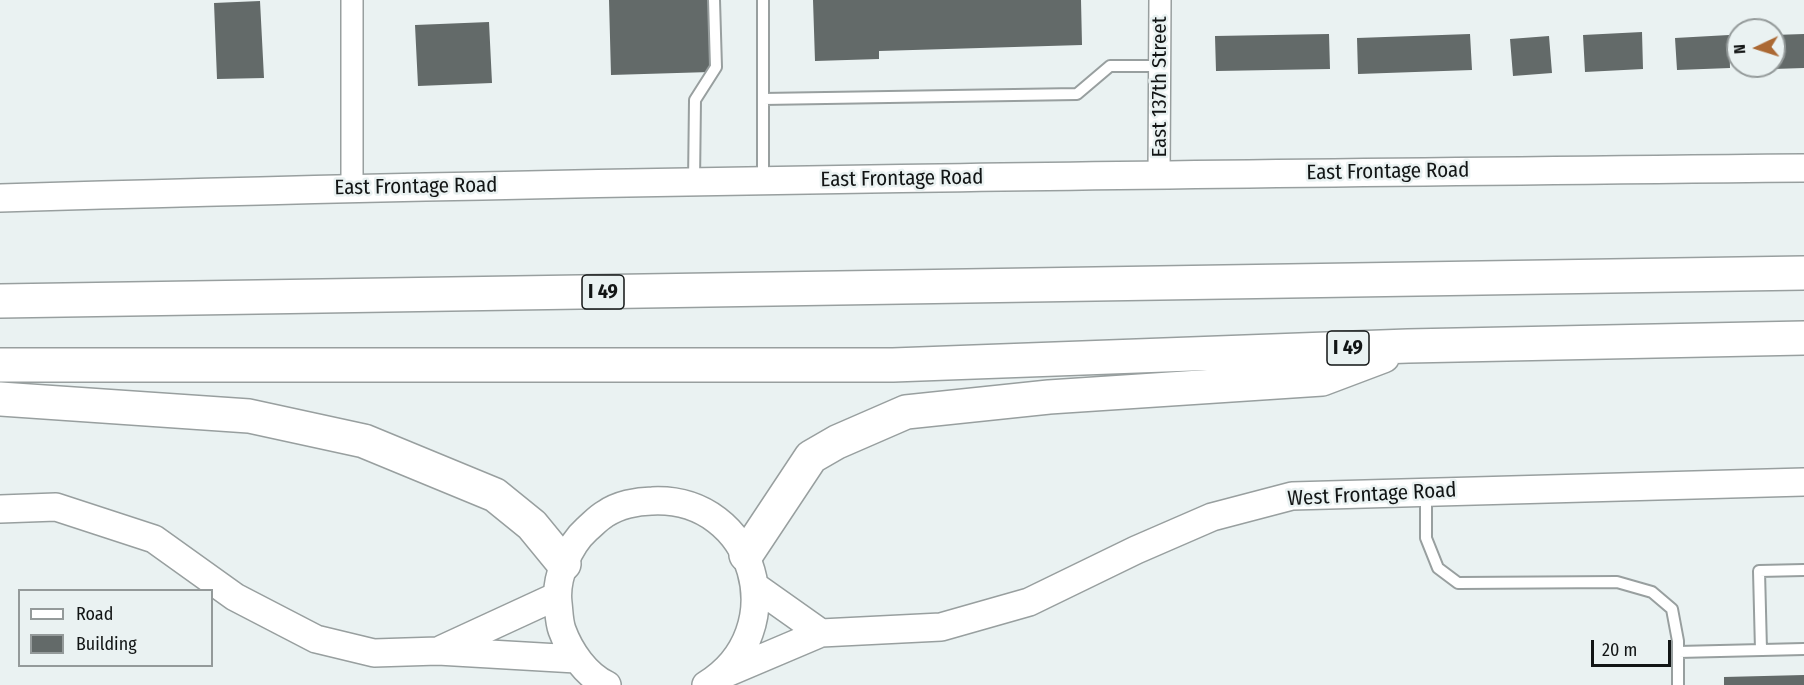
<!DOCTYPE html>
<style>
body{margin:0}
#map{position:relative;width:1804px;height:685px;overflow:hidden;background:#eaf2f2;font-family:"Fira Sans Condensed",sans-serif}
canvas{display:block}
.legend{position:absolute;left:18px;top:589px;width:195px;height:78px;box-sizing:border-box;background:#eaf2f2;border:2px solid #949a9a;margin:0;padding:8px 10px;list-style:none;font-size:18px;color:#121515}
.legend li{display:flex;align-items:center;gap:12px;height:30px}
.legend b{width:30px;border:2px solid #949a9a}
.north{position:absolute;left:1726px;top:18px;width:60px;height:60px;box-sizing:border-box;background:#eaf2f2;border:2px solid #949a9a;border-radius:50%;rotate:266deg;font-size:16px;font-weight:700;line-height:24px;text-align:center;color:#121515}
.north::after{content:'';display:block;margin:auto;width:21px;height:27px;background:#ab6934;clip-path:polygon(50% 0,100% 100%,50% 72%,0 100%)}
.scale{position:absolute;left:1591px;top:640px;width:80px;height:27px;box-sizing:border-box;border:3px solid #121515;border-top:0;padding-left:8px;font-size:18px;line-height:21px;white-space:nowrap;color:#121515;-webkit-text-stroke:4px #eaf2f2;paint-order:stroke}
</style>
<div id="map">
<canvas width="1804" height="685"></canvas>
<ul class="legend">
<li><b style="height:8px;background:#fff"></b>Road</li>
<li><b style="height:16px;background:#636a69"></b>Building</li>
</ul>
<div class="north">N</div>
<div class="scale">20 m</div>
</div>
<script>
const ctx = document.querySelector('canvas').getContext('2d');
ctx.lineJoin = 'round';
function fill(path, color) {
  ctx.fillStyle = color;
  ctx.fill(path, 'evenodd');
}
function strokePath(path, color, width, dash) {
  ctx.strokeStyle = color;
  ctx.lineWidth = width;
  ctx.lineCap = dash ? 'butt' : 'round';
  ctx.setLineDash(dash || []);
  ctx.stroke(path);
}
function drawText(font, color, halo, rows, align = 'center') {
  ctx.font = font + ' "Fira Sans Condensed",sans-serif';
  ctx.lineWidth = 5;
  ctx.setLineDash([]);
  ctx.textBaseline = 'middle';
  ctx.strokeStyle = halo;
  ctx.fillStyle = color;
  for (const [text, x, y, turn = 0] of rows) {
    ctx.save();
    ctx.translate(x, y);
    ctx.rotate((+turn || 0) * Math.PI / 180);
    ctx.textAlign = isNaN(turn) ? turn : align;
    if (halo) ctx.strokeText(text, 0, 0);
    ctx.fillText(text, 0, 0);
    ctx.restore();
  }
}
fill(new Path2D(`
 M609,0H708L710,72L611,75Z
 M813,0H1081L1082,45L879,51V59L815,61Z
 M260,1L264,78L217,79L214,3Z
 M489,22L492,83L418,86L415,25Z
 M1642,32L1643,69L1585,72L1583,35Z
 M1329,34L1330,69L1216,71L1215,36Z
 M1470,34L1472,70L1358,74L1357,38Z
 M1804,34V68L1773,69L1774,35Z
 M1729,35L1730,68L1677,70L1675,38Z
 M1549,36L1552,73L1513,76L1510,39Z
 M1804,675V685H1724V677Z`), '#636a69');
const service = new Path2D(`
 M763,99V0
 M763,181V99L1077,94L1110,66H1160
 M694,182L695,100L716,67L714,0
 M1426,492V538L1438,568L1458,583L1617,582L1652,592L1672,609L1678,641V685
 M1761,650L1759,571L1804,570
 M1678,652L1804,649`);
const minor = new Path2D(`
 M1159,175L1160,0
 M352,188V0`);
const tertiary = new Path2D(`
 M0,198C601,180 1203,174 1804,168
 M0,509L56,507L154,539L235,597L316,639L374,653L438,651L576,659
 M756,587L821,633
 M442,649L557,596
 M722,675L821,633L941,627L1029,602L1136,550L1212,517L1292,496L1804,482
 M607,685C586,675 570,652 562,630C559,622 559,611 558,603C555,578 569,545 587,529C593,524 598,518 605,514C618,505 637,501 652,501C756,496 794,631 706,685`);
const motorway = new Path2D(`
 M0,301L1804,273
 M0,365H893L1408,346L1804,338
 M0,399L249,416L364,441L495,495L532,525L564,564
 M746,555L811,457L837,442L906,412L1049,397L1322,379L1383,356`);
strokePath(service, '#989f9f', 14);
strokePath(minor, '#989f9f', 24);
strokePath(tertiary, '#989f9f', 30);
strokePath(motorway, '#989f9f', 36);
strokePath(service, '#fff', 10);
strokePath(minor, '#fff', 21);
strokePath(tertiary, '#fff', 27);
strokePath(motorway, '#fff', 33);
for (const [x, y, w] of [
 [603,292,42],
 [1348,348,42]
]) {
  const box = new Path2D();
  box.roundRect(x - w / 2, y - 17, w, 34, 4.5);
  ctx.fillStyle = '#eaf2f2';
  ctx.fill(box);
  strokePath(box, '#121515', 1.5);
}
drawText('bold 20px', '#121515', null, [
 ["I 49",603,292],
 ["I 49",1348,348]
]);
drawText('21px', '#121515', '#eaf2f2', [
 ["East 137th Street",1160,87,-90],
 ["East Frontage Road",1388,172,-1],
 ["East Frontage Road",902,179,-1],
 ["East Frontage Road",416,187,-1],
 ["West Frontage Road",1372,495,-3]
]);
</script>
